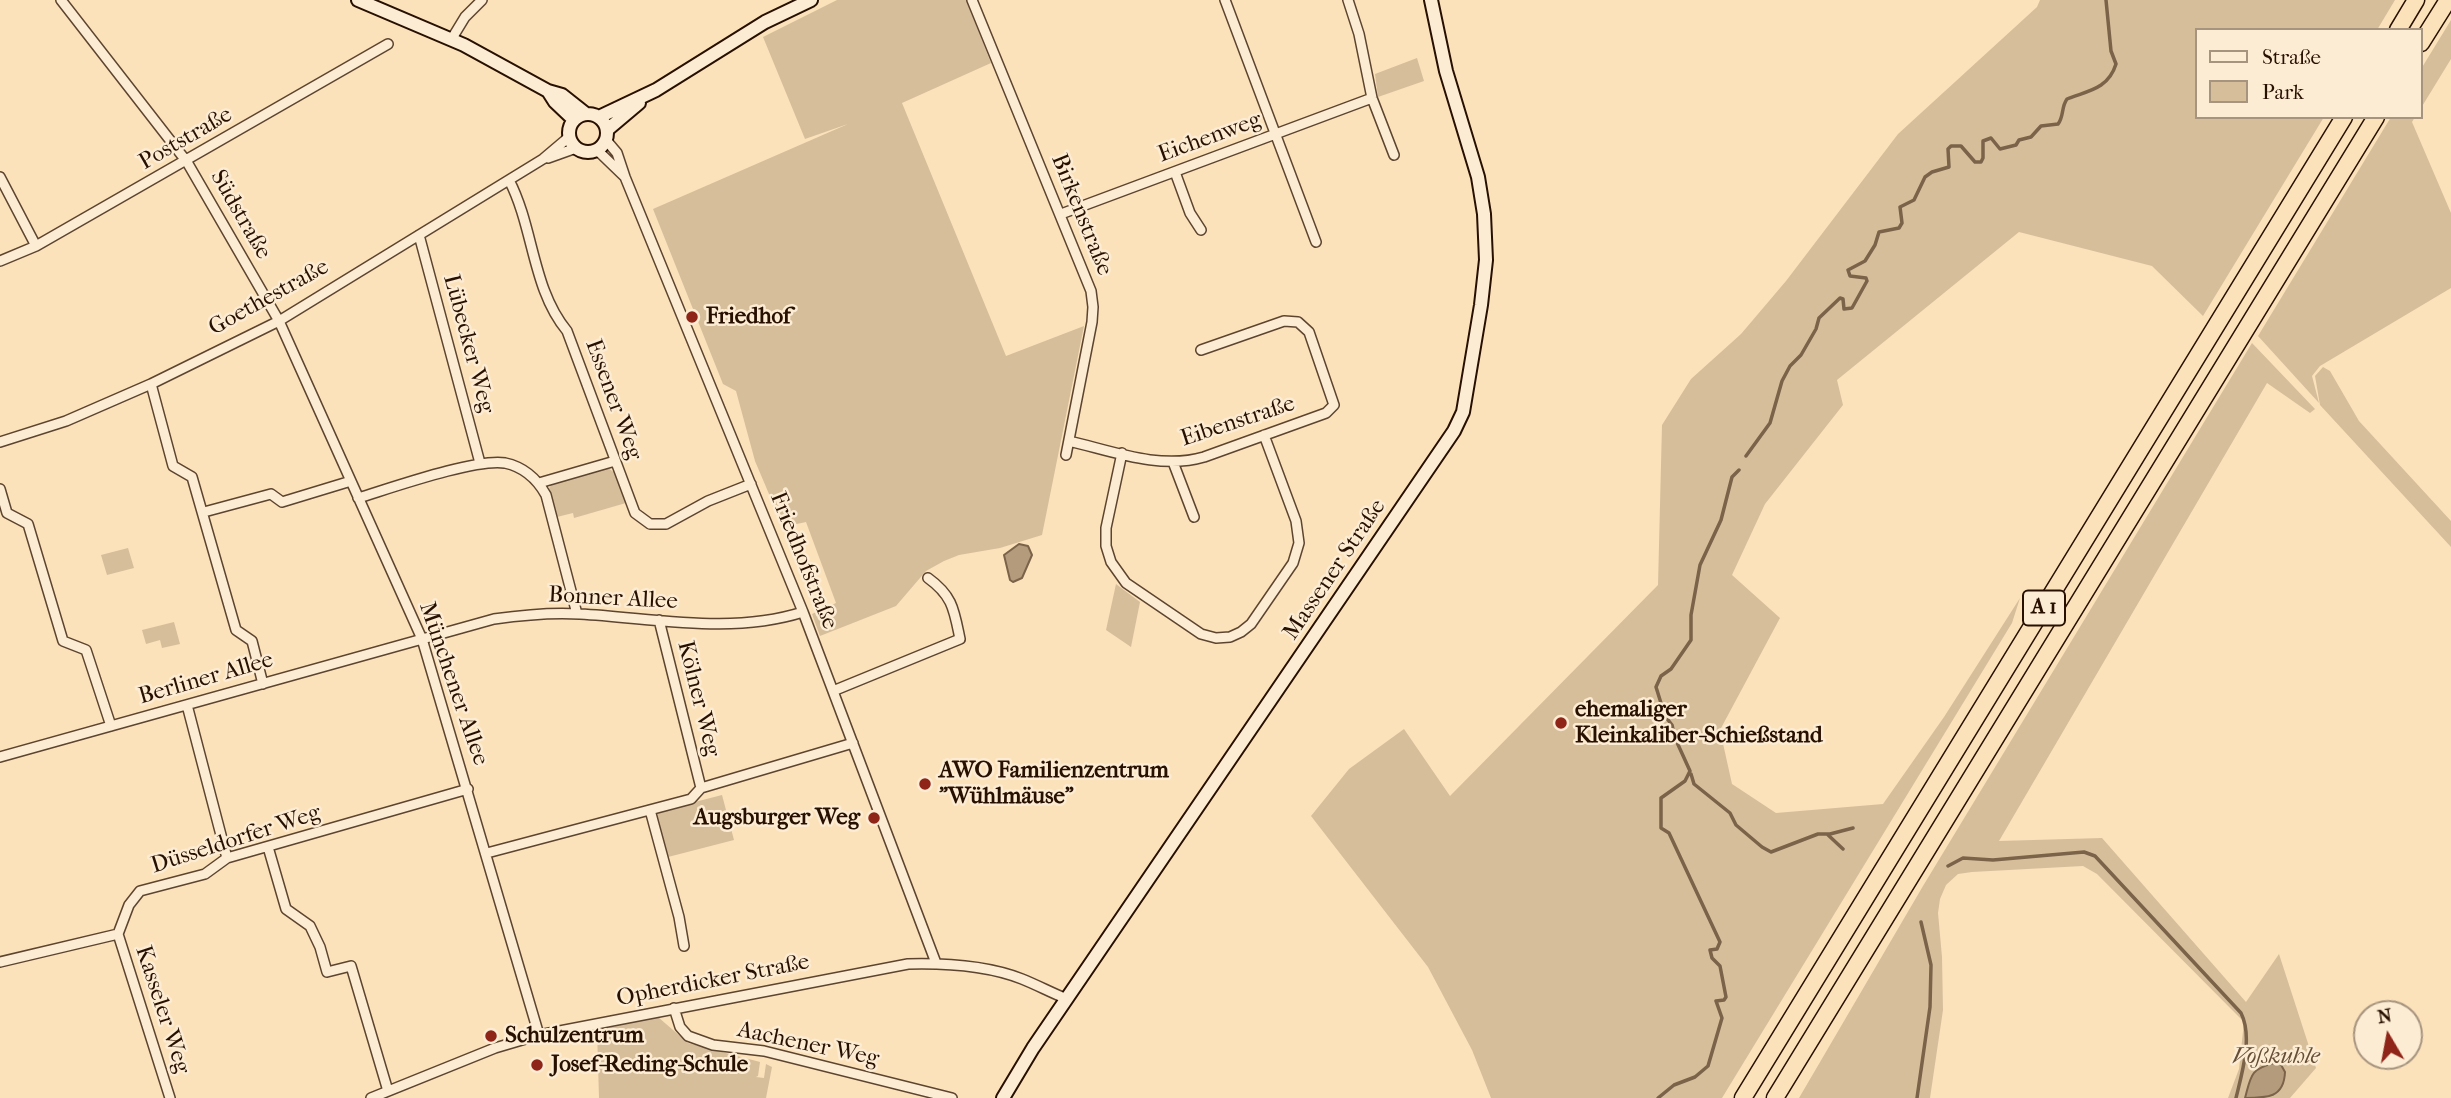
<!DOCTYPE html>
<meta charset="utf-8">
<style>
body{margin:0}
#map{position:relative;width:2451px;height:1098px;overflow:hidden;background:#fbe2bb;font-family:"IM FELL French Canon",serif}
canvas{display:block}
.legend{position:absolute;left:2195px;top:28px;width:228px;height:91px;box-sizing:border-box;background:#fcecd3;border:2px solid #a7947f;margin:0;padding:9px 12px;list-style:none;font-size:21px;color:#281000}
.legend li{display:flex;align-items:center;gap:14px;height:35px}
.legend b{width:35px;border:2px solid #a7947f}
.north{position:absolute;left:2353px;top:1000px;width:70px;height:70px;box-sizing:border-box;background:#fcecd3;border:2px solid #a7947f;border-radius:50%;rotate:350deg;font-size:19px;font-weight:700;line-height:28px;text-align:center;color:#281000}
.north::after{content:'';display:block;margin:auto;width:24px;height:32px;background:#8f2418;clip-path:polygon(50% 0,100% 100%,50% 72%,0 100%)}
</style>
<div id="map">
<canvas width="2451" height="1098"></canvas>
<ul class="legend">
<li><b style="height:9px;background:#fcecd3"></b>Straße</li>
<li><b style="height:19px;background:#d7be9b"></b>Park</li>
</ul>
<div class="north">N</div>
</div>
<script>
const ctx = document.querySelector('canvas').getContext('2d');
ctx.lineJoin = 'round';
function fill(path, color) {
  ctx.fillStyle = color;
  ctx.fill(path, 'evenodd');
}
function strokePath(path, color, width, dash) {
  ctx.strokeStyle = color;
  ctx.lineWidth = width;
  ctx.lineCap = dash ? 'butt' : 'round';
  ctx.setLineDash(dash || []);
  ctx.stroke(path);
}
function drawText(font, color, halo, rows, align = 'center') {
  ctx.font = font + ' "IM FELL French Canon",serif';
  ctx.lineWidth = 5;
  ctx.setLineDash([]);
  ctx.textBaseline = 'middle';
  ctx.strokeStyle = halo;
  ctx.fillStyle = color;
  for (const [text, x, y, turn = 0] of rows) {
    ctx.save();
    ctx.translate(x, y);
    ctx.rotate((+turn || 0) * Math.PI / 180);
    ctx.textAlign = isNaN(turn) ? turn : align;
    if (halo) ctx.strokeText(text, 0, 0);
    ctx.fillText(text, 0, 0);
    ctx.restore();
  }
}
fill(new Path2D(`
 M837,0H966L991,63L902,103L1006,356L1084,326L1042,535L1000,548L959,555L944,561L926,571L896,606L820,636L812,614L836,603L806,522L783,527L755,461L736,391L723,384L653,209L848,124L805,139L763,37Z
 M2040,0H2395L2377,30H2197V117H2324L2203,316L2152,266L2019,232L1837,380L1843,405L1765,504L1732,575L1780,618L1720,730L1732,784L1776,813L1883,804L1944,717L2020,598L2012,623L1722,1098H1491L1472,1050L1428,967L1311,816L1349,769L1404,729L1450,796L1658,585L1662,425L1691,379L1741,334L1786,281L1898,134L2037,7Z
 M2451,20V59L2421,108V69Z
 M1417,58L1424,81L1378,97L1375,74Z
 M2391,117H2415L2412,122L2451,213V288L2320,366L2312,376L2319,403L2258,336Z
 M2252,343L2315,409L2310,413L2267,383L1999,841L2102,838L2246,1002L2279,954L2316,1068L2290,1098H2228L2239,1069L2244,1022L2097,874L2083,866L1972,872L1958,874L1946,885L1940,899L1938,913L1942,957L1943,1010L1930,1098H1799L1923,886Z
 M2323,367L2330,371L2359,421L2451,521V547L2320,405L2315,376Z
 M608,468L615,473L626,503L574,518L573,513L557,517L549,488L552,484Z
 M128,548L134,568L107,575L101,555Z
 M1116,584L1140,602L1131,647L1106,630Z
 M174,622L180,644L162,648L160,640L146,644L142,630Z
 M722,795L734,840L668,857L656,812Z
 M658,1017L688,1043L760,1062L758,1076L756,1077L764,1078L766,1064L772,1067L766,1098H599L597,1030Z`), '#d7be9b');
const water = new Path2D(`
 M1019,544L1028,546L1032,555L1022,578L1013,582L1010,580L1004,555Z
 M2274,1063H2280L2285,1072C2284,1098 2267,1098 2245,1098C2251,1076 2250,1069 2274,1063Z`);
fill(water, '#b39b7b');
strokePath(water, '#7b634a', 2);
strokePath(new Path2D(`
 M1746,456L1770,423L1782,381L1790,366L1801,355L1816,329L1819,318L1840,298L1843,299L1844,309L1852,308L1867,281L1866,278L1850,276L1848,270L1865,261L1875,245L1879,232L1899,228L1902,223L1900,207L1914,200L1925,177L1932,172L1949,167L1948,149L1951,146H1961L1975,162H1981L1983,158V141L1991,138L2000,149L2016,145L2019,140L2031,137L2041,126L2058,124C2064,117 2061,107 2067,99C2086,91 2108,90 2116,64L2111,51L2106,0
 M1691,774L1694,784L1730,813L1736,825L1762,847L1771,852L1818,834H1830L1853,828
 M1827,834L1843,849
 M1948,866L1963,858L1993,860L2084,852L2095,856L2241,1013C2253,1037 2242,1073 2236,1098
 M1658,1098L1674,1085L1695,1077L1708,1066L1722,1018L1716,1001L1724,1000L1726,997L1720,966L1712,958L1710,950L1717,949L1720,942L1669,833L1661,828V798L1685,781L1690,771L1675,738L1672,725L1665,716L1656,687L1661,676L1671,669L1691,640V615L1700,565L1721,520L1732,477L1739,470
 M1917,1098L1930,1007L1931,965L1921,922`), '#7b634a', 3.5);
const street = new Path2D(`
 M61,0L187,162L279,321L422,639L539,1035
 M972,0L1091,291L1093,307L1092,322L1066,455
 M1225,0L1316,242
 M1348,0L1359,34L1372,98L1394,155
 M451,40L465,17L482,0
 M606,140L617,153L625,177L803,612L936,963
 M597,150L625,177
 M548,158L576,148
 M1175,172L1190,213L1201,230
 M0,177L36,246
 M509,180C534,228 532,289 567,331L635,513L650,524H666L708,501L751,484
 M1061,214L1372,98
 M419,235L480,463
 M0,261L36,246L388,44
 M151,384L173,466L192,477L236,630L252,641L263,684
 M1069,441C1112,451 1160,470 1204,457L1326,413L1334,405L1309,332L1298,322L1284,321L1201,350
 M0,442L66,421L151,384L279,321L543,159L569,137
 M1122,453L1106,528V546L1111,562L1126,583L1201,634L1216,638L1230,637L1241,632L1251,624L1293,563L1299,543L1296,521L1264,435
 M1173,462L1194,517
 M539,483L615,461
 M0,489L7,513L28,524L63,641L86,650L111,726
 M358,498C391,488 476,458 505,463C524,467 537,479 546,495L577,614
 M204,512L271,494L282,502L351,481
 M659,620L701,788
 M833,691L960,639C954,610 953,596 928,578
 M187,705L227,858
 M0,757L494,619C522,615 551,612 580,614C654,618 730,635 803,612
 M650,810L679,917L684,946
 M268,847L286,909L310,926L320,947L327,972L351,966L388,1091
 M487,853L691,799L701,788L853,743
 M118,934L170,1098
 M0,962L118,934L129,905L140,891L205,874L227,858L468,789
 M674,1008L680,1027L688,1036L713,1045L764,1051L952,1098
 M371,1098L495,1048L539,1035L908,964C946,963 986,965 1022,979C1037,985 1052,993 1067,999`);
const secondary = new Path2D(`
 M358,0L464,45L548,91L562,95L586,114
 M548,91L555,102L574,120
 M569 133a19 19 0 1 1 38 0a19 19 0 1 1-38 0Z
 M599,117L656,90L765,22L811,0
 M607,130L639,103
 M1003,1098L1033,1048L1454,431L1463,412L1481,305L1486,260L1484,214L1478,177L1446,71L1431,0`);
const highway = new Path2D(`
 M2398,30L2416,0
 M2421,43L2448,0
 M1743,1098L2344,117
 M1775,1098L2376,117`);
strokePath(street, '#5d442f', 12);
strokePath(secondary, '#281000', 16);
strokePath(highway, '#281000', 19);
strokePath(street, '#fcecd3', 9);
strokePath(secondary, '#fcecd3', 12);
strokePath(highway, '#fbe2bb', 16);
for (const [x, y, r, color] of [
 [692,317,7,"#8f2418"],
 [1561,723,7,"#8f2418"],
 [925,784,7,"#8f2418"],
 [874,818,7,"#8f2418"],
 [491,1036,7,"#8f2418"],
 [537,1065,7,"#8f2418"]
]) {
  const dot = new Path2D();
  dot.arc(x, y, r, 0, 2 * Math.PI);
  ctx.fillStyle = color;
  ctx.fill(dot);
  strokePath(dot, '#fcecd3', 2.5);
}
for (const [x, y, w] of [
 [2044,608,42]
]) {
  const box = new Path2D();
  box.roundRect(x - w / 2, y - 17.5, w, 35, 5);
  ctx.fillStyle = '#fcecd3';
  ctx.fill(box);
  strokePath(box, '#281000', 2);
}
drawText('bold 21px', '#281000', null, [
 ["A 1",2044,608]
]);
drawText('23px', '#281000', '#fcecd3', [
 ["Eichenweg",1210,138,-20],
 ["Poststraße",186,139,-30],
 ["Südstraße",240,215,60],
 ["Birkenstraße",1081,215,68],
 ["Goethestraße",269,298,-29],
 ["Lübecker Weg",468,344,75],
 ["Essener Weg",613,400,70],
 ["Eibenstraße",1238,422,-18],
 ["Friedhofstraße",803,561,68],
 ["Massener Straße",1335,570,-56],
 ["Bonner Allee",613,599,3],
 ["Berliner Allee",206,679,-16],
 ["Münchener Allee",453,684,71],
 ["Kölner Weg",698,699,76],
 ["Düsseldorfer Weg",236,840,-18],
 ["Opherdicker Straße",713,981,-11],
 ["Kasseler Weg",162,1010,72],
 ["Aachener Weg",808,1045,12]
]);
drawText('bold 23px', '#281000', '#fcecd3', [
 ["Friedhof",706,317],
 ["ehemaliger",1575,710],
 ["Kleinkaliber-Schießstand",1575,736],
 ["AWO Familienzentrum",939,771],
 ["\"Wühlmäuse\"",939,797],
 ["Augsburger Weg",860,818,"right"],
 ["Schulzentrum",505,1036],
 ["Josef-Reding-Schule",551,1065]
], 'left');
drawText('italic 23px', '#654d36', '#fcecd3', [
 ["Voßkuhle",2276,1057]
]);
</script>
